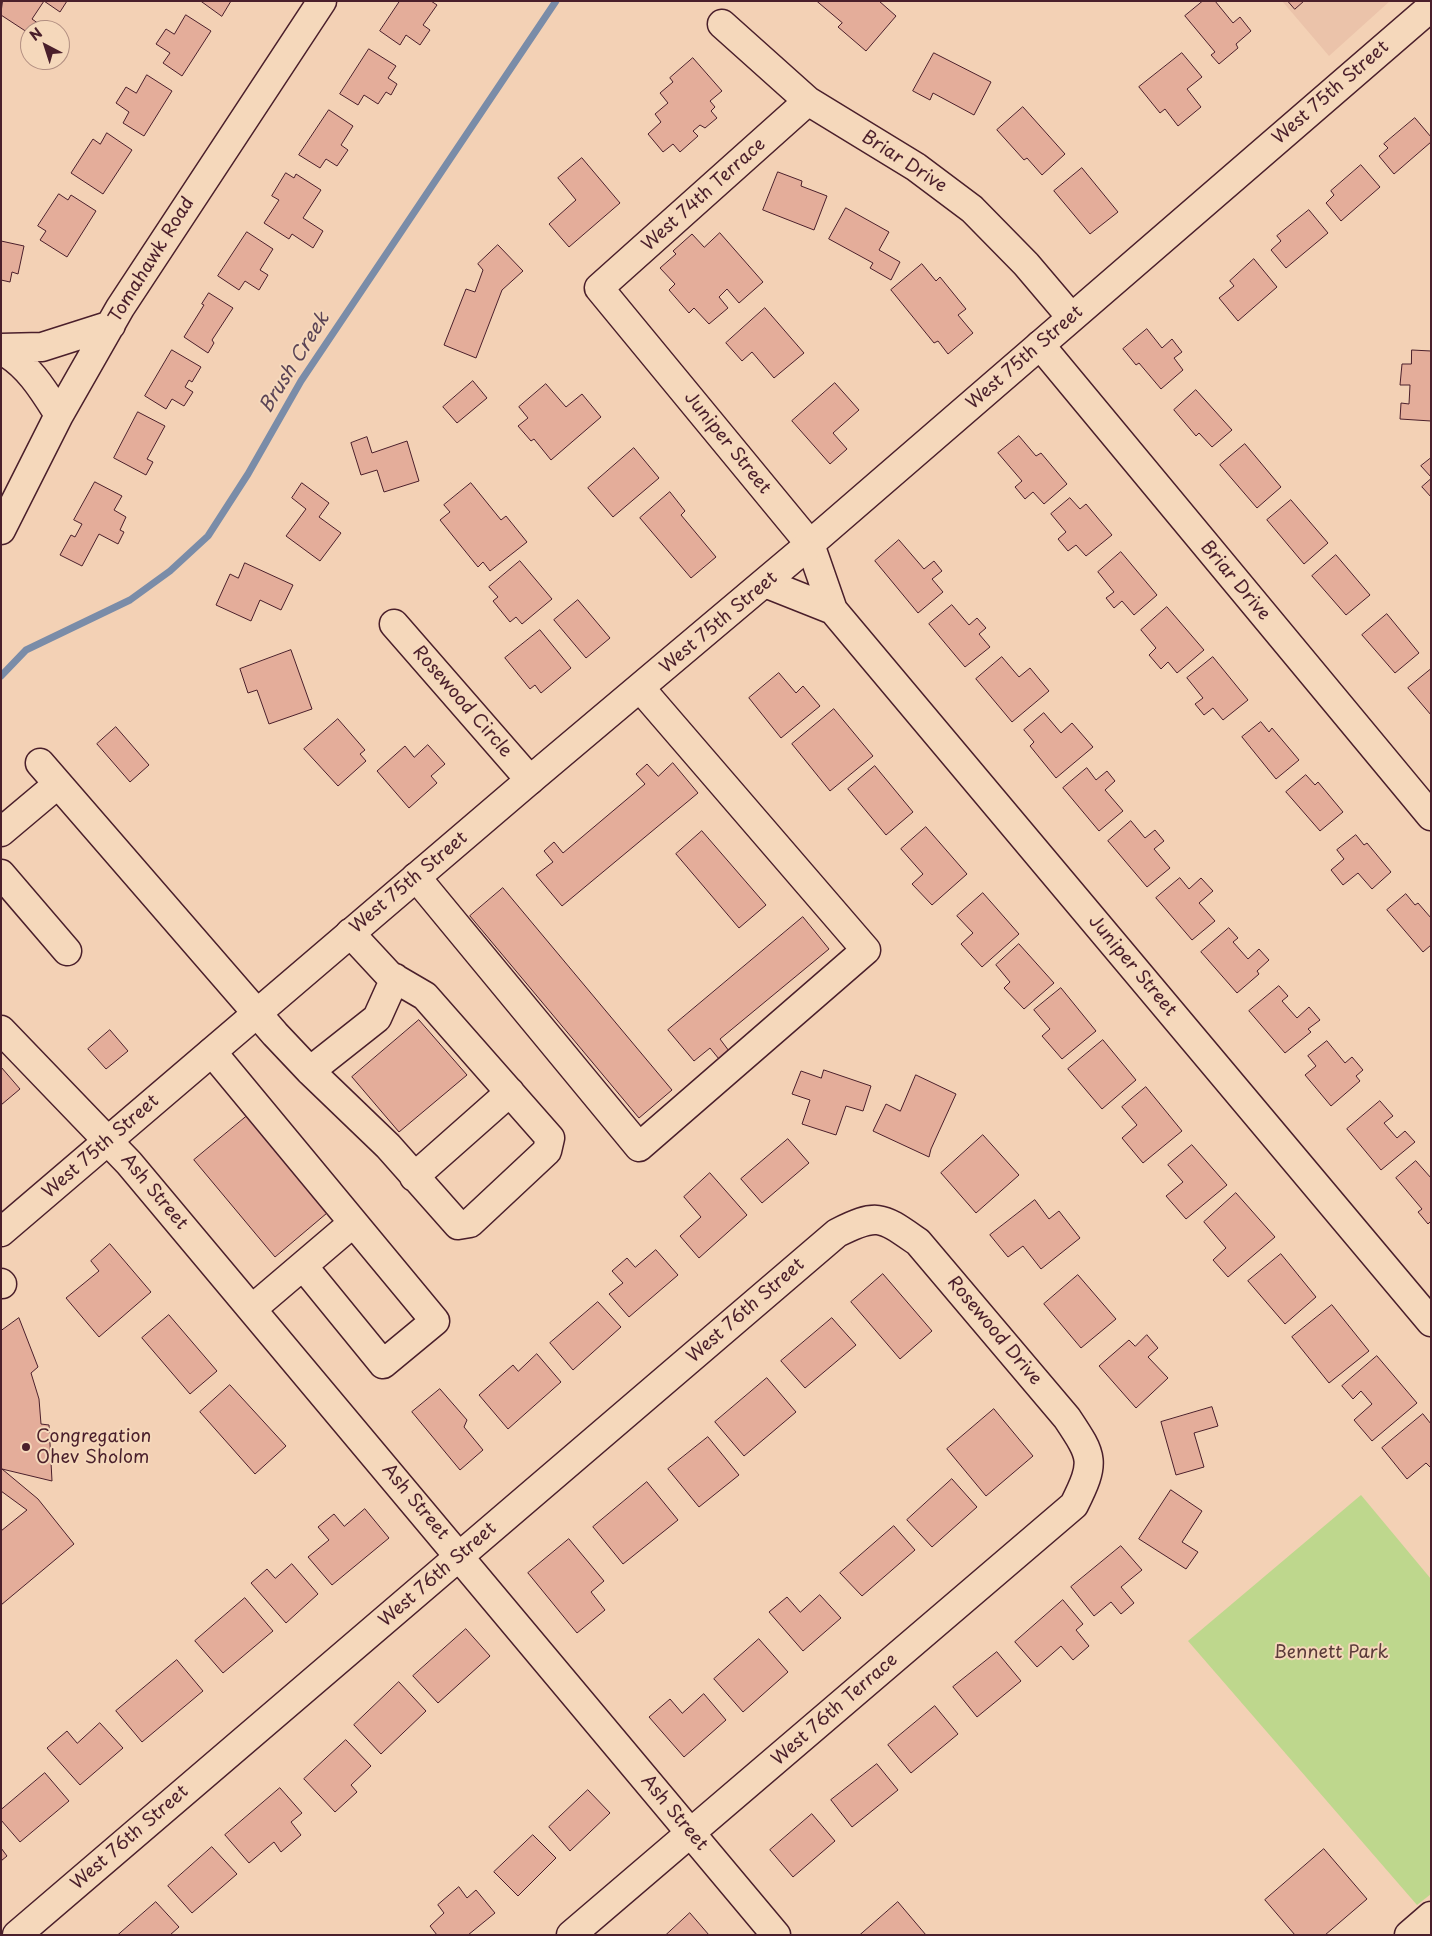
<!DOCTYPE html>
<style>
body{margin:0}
#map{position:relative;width:1432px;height:1936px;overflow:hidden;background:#f3d1b5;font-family:"Playpen Sans",sans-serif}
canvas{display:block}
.frame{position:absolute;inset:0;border:2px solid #4a1f2b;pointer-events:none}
.north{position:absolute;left:20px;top:20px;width:50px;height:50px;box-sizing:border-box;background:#f5d8bb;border:1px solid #b18e81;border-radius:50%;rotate:320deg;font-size:14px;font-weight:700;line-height:20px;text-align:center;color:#4a1f2b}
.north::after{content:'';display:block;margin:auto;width:18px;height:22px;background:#4a1f2b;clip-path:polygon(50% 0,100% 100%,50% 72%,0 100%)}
</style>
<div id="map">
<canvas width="1432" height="1936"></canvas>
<div class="frame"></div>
<div class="north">N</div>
</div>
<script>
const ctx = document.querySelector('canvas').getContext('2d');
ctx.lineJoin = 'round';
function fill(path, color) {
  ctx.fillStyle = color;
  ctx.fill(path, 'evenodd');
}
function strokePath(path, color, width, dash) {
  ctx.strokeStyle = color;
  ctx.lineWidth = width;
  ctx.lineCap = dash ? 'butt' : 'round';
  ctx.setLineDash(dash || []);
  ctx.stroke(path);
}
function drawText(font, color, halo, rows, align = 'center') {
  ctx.font = font + ' "Playpen Sans",sans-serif';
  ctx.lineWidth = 4;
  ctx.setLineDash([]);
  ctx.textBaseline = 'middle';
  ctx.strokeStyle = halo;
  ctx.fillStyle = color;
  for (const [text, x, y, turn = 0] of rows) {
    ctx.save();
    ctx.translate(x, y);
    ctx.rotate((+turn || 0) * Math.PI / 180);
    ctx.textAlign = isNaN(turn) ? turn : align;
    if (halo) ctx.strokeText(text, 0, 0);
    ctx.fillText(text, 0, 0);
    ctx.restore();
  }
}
fill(new Path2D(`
 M1282,1H1390L1329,56Z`), '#ebc3aa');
fill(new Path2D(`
 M1361,1495L1431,1579V1894L1417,1905L1188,1641Z`), '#bed78d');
strokePath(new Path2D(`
 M1,676L26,650L130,600L170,571L208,536L248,474L301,381L556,1`), '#7a8ca8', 7);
const building = new Path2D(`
 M3,1H67L60,12L44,1L32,19L39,24L35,30H30V34L1,15Z
 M201,1H231L222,16Z
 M400,1H431L437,5L423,25L430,30L420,45L406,35L400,45L380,31Z
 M817,1H879L896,16L866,51L838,27L842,23Z
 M1203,1H1215L1233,23L1240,17L1251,31L1236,44L1238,48L1219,64L1211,55L1215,52L1185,16Z
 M1288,1H1304L1295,9Z
 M186,15L211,31L182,76L163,63L170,53L156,44L166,29L174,34Z
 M369,49L396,66L388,78L397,84L391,95L386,92L378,104L364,95L358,105L340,94Z
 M934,53L991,82L974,115L933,93L930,100L913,91Z
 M1182,53L1202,77L1187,89L1201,107L1178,126L1165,109L1160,113L1139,87Z
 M693,58L722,91L710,101L715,107L711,111L717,118L705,128L700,125L693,131L698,136L680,152L673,144L663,152L648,134L661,122L655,114L668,103L660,93L673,82L670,78Z
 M147,75L172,91L144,136L123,123L129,112L116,103L126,87L136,93Z
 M1023,107L1065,154L1042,175L1027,158L1024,160L997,130Z
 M329,110L353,126L341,145L348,150L337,166L326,159L320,168L299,155Z
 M1415,118L1431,137V142L1394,174L1379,156L1388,148L1384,144Z
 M107,133L132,150L103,194L71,173L93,139L100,144Z
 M582,158L620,203L569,247L549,224L576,200L558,178Z
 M1361,165L1380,187L1341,221L1326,203L1334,195L1331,191Z
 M1082,168L1118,212L1090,234L1054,191Z
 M778,172L802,181L801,186L827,196L814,230L763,210Z
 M286,173L294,178L296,174L321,190L303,218L323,231L313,248L292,234L289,239L264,223L279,200L272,196Z
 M59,194L68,200L71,195L96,211L67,257L40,240L46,231L38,226Z
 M846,208L889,232L879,250L900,262L891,280L870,268L873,263L829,239Z
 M1309,210L1328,233L1286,268L1271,250L1281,241L1277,236Z
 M247,232L273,249L260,270L268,275L259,290L245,281L239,290L218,276Z
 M720,233L763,282L739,303L727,289L719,297L728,308L709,324L694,308L689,313L669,290L675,284L660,268L676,254L673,251L692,234L704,247Z
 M1,241L24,246L18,274L12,272L10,282L1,280Z
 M498,245L523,271L502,290L476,358L444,345L466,289L475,292L483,270L478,264Z
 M1254,259L1277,287L1238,321L1219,298L1234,286L1230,281Z
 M922,264L936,281L940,277L966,309L958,315L973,333L948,354L938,341L934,343L891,290Z
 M209,293L233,308L212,340L214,343L208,353L184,337L204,305L202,304Z
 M765,308L804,353L774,378L752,352L742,361L726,343Z
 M1147,329L1162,348L1172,339L1182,352L1174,358L1183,370L1161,389L1139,363L1136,365L1123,349Z
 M172,350L201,367L192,382L189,380L185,387L193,392L184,406L172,399L166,409L145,396Z
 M1412,350L1431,351V421L1400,419L1401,403L1409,404L1410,385H1400L1402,364H1411Z
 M473,381L487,398L457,423L443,407Z
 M835,383L859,410L833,433L847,449L830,464L792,421Z
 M546,384L566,407L582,394L601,417L551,460L534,439L531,441L518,426L528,418L519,407Z
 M1196,390L1232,430L1212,447L1199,433L1196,436L1174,410Z
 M138,412L165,426L147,459L153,462L146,475L114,458Z
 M1019,436L1036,456L1041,453L1067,484L1044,504L1033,492L1025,499L1015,487L1022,481L998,453Z
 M367,437L372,453L407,441L419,481L384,492L377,470L361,475L351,443Z
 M1245,444L1281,487L1257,508L1220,465Z
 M634,448L659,478L613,517L588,488Z
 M1431,458V477L1421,466Z
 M1431,479V497L1422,487Z
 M95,482L122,496L114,510L126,517L120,530L124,532L118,544L99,534L82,566L60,555L71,535L75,537L82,524L74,520Z
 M302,483L329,503L319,517L341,533L320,561L286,536L306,509L292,498Z
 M471,483L501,520L506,516L527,542L490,571L483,562L478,567L440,520L450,512L444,505Z
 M670,492L685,511L681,515L716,557L691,578L640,518Z
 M1070,498L1080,509L1086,504L1112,535L1086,556L1076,545L1068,551L1058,539L1066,532L1051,514Z
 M1291,500L1328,543L1304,564L1267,520Z
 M899,540L924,569L934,561L942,571L932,579L943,592L918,613L875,561Z
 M1121,552L1157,595L1134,615L1122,601L1114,608L1106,598L1114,592L1098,572Z
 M1336,555L1370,595L1346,615L1312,576Z
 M520,561L552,599L522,624L516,617L510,622L493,601L498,597L489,587Z
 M245,563L293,585L281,610L260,600L251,621L216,605L230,574L238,578Z
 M578,600L610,638L586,658L554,620Z
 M952,605L969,625L977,618L986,628L979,634L990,647L965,667L929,624Z
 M1167,607L1204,650L1177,673L1168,662L1161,669L1149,655L1156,648L1141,630Z
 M1387,614L1419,653L1395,673L1362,635Z
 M540,630L571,668L541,693L535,685L530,689L505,658Z
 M291,650L312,709L269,724L257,690L248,693L240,669Z
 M1002,657L1019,677L1030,668L1049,691L1012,722L976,679Z
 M1213,657L1248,700L1223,720L1213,708L1204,715L1195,704L1203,698L1187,678Z
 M1431,669V715L1408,688Z
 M779,673L796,693L803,686L820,706L781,738L749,698Z
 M834,709L873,756L830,791L792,744Z
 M1044,713L1061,733L1072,723L1093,747L1056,778L1030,746L1034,742L1024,730Z
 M338,719L365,750L360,754L366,761L338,786L304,749Z
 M1261,722L1269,732L1272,728L1299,760L1276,779L1242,737Z
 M116,727L149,765L130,782L97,744Z
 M428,745L445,764L431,776L437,783L409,808L377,771L405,746L414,757Z
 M673,763L698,793L562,906L536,875L553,862L544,851L554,842L563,853L645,784L636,774L647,764L658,776Z
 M875,766L913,812L886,835L848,789Z
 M1087,768L1096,780L1107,771L1115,781L1105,790L1123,811L1099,831L1063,788Z
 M1306,775L1315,785L1318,782L1343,812L1320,831L1286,792Z
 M1131,821L1145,838L1155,830L1164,841L1154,849L1170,868L1147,887L1108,841Z
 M926,827L967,874L932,905L912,884L923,874L901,849Z
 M702,831L766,905L739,928L676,854Z
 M1356,835L1364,845L1367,843L1391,872L1372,889L1358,873L1343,885L1331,870L1344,859L1337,850Z
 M1180,878L1189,889L1201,878L1213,891L1199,903L1215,921L1192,940L1156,898Z
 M503,888L672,1090L639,1118L470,916Z
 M983,893L1019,934L982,967L961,944L973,933L957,916Z
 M1406,894L1415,905L1418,903L1431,918V945L1423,952L1387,910Z
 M803,917L829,949L720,1039L729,1051L719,1059L710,1048L694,1061L668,1030Z
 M1229,928L1238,938L1233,942L1248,959L1259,949L1269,960L1257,971L1259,974L1237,993L1201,952Z
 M1019,944L1054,983L1024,1009L1004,988L1010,982L996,965Z
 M1279,986L1288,996L1282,1001L1297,1018L1309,1007L1320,1020L1308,1029L1311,1032L1285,1053L1249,1011Z
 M1061,988L1096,1031L1062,1059L1042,1036L1050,1029L1034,1010Z
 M419,1020L467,1075L399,1132L352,1077Z
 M110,1030L128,1051L106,1069L88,1049Z
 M1103,1040L1136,1080L1102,1109L1068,1069Z
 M1327,1041L1345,1063L1352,1057L1363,1070L1356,1076L1360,1081L1331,1106L1305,1075L1316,1066L1308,1056Z
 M1,1067L20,1089L1,1105Z
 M824,1070L871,1086L863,1111L846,1106L836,1135L802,1124L810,1100L792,1094L801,1071L821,1078Z
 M916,1075L956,1094L931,1149L929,1157L873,1131L886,1104L900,1111Z
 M1146,1087L1182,1131L1143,1163L1122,1138L1137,1125L1122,1107Z
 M1380,1101L1393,1116L1384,1123L1397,1138L1405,1131L1415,1142L1381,1170L1347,1129Z
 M247,1116L327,1213L275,1257L194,1160Z
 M983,1135L1019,1175L976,1213L941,1173Z
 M788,1139L809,1163L762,1203L741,1179Z
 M1192,1145L1227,1185L1186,1219L1166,1196L1183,1182L1168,1165Z
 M1416,1161L1431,1178V1221L1428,1224L1418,1212L1422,1209L1396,1178Z
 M710,1173L747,1215L699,1258L680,1236L701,1217L684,1197Z
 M1236,1193L1275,1237L1228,1277L1213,1260L1226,1248L1204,1222Z
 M1035,1200L1049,1219L1059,1211L1080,1238L1041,1269L1023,1246L1008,1257L990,1235Z
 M110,1244L151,1292L99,1337L66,1298L99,1271L91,1261Z
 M656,1250L678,1275L629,1317L609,1294L623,1283L612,1271L627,1258L635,1267Z
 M1281,1254L1316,1297L1285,1324L1248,1281Z
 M883,1274L932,1331L900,1359L851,1302Z
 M1078,1275L1116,1319L1081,1348L1044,1304Z
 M598,1302L621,1327L573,1370L550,1343Z
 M1332,1305L1369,1351L1329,1383L1292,1337Z
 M169,1315L217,1371L190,1394L142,1338Z
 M19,1318L38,1367L31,1373L39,1399L41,1424L49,1425L52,1481L2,1469L38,1499L74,1544L1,1605V1531L27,1510L1,1491V1331Z
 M832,1318L856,1345L805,1388L781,1361Z
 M1147,1335L1158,1348L1148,1357L1168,1378L1136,1408L1099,1366L1129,1340L1135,1346Z
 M537,1354L561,1382L508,1429L479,1395L513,1365L518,1371Z
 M1377,1356L1417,1403L1372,1441L1354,1420L1372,1404L1361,1391L1353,1399L1342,1386Z
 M767,1378L796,1412L744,1456L715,1422Z
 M230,1385L286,1446L255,1474L200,1412Z
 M440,1389L467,1420L464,1427L483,1450L460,1470L412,1412Z
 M1212,1407L1218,1426L1194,1433L1204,1467L1176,1475L1161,1422Z
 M994,1409L1033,1456L986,1496L947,1449Z
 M1423,1414L1431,1424V1468L1426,1463L1407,1479L1382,1448Z
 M708,1437L739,1475L699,1507L668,1469Z
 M952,1479L977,1507L932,1547L907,1520Z
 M647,1482L678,1520L623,1564L593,1527Z
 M1171,1490L1202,1511L1182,1542L1198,1552L1186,1569L1139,1539Z
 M365,1509L389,1538L332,1585L308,1557L329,1540L318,1527L334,1514L344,1526Z
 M894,1526L915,1550L862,1596L840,1573Z
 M569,1539L604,1581L591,1592L605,1610L577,1633L528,1573Z
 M1121,1546L1142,1570L1121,1587L1134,1603L1121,1614L1111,1602L1094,1616L1071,1587Z
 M292,1564L318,1594L286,1623L251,1583L267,1569L275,1578Z
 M820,1595L841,1618L803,1651L769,1612L787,1597L800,1612Z
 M245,1598L273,1631L223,1673L195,1641Z
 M1063,1600L1083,1624L1076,1630L1089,1646L1073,1660L1061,1646L1037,1667L1015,1642Z
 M466,1629L490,1656L438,1703L413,1676Z
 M759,1639L788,1672L743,1712L714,1679Z
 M997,1652L1021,1681L977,1717L953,1687Z
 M177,1660L203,1691L142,1742L116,1711Z
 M399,1682L426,1711L381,1754L354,1725Z
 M704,1694L726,1720L684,1757L649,1717L670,1699L682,1713Z
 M935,1706L958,1734L911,1773L888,1745Z
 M100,1723L123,1748L80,1785L47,1748L67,1731L77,1743Z
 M346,1740L371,1766L351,1785L357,1792L335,1812L304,1779Z
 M877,1764L898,1790L852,1827L831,1800Z
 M45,1773L69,1801L20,1842L1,1820V1810Z
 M280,1788L302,1813L291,1822L301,1835L281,1852L274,1842L249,1863L225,1835Z
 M588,1790L610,1813L570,1851L549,1827Z
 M812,1814L835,1841L793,1877L770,1850Z
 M533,1835L556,1858L518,1896L494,1872Z
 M212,1847L237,1874L192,1913L168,1886Z
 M1,1848L7,1856L1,1861Z
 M1324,1849L1367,1899L1325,1935H1295L1265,1900Z
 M459,1887L467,1898L476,1890L495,1913L468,1935H437L430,1926L444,1913L438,1905Z
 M156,1902L179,1927L170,1935H118Z
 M898,1902L926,1935H860Z
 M690,1913L709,1935H666Z`);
fill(building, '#e4ad9a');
strokePath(building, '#4a1f2b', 1);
const minor = new Path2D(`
 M722,24L808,101L916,167L972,209L1026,264L1071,317
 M808,101L599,288L810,544L833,610L1431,1322
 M1040,345L1431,816
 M1,348L42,347L111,325
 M1,350C28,364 44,391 59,415
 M1,530L59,415L120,308L322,1
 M765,583L833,610
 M394,624L530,780
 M40,763L275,1034L310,1071L388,1146L458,1225L470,1223L547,1151L550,1138L425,996L389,975L350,933
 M1,832L58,784
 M1,874L67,951
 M416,877L639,1147L866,950L641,689
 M1,1030L129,1163L776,1935
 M212,1052L435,1321L383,1364L303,1266
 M310,1071L377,1018L395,978
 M414,1177L510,1092
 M1,1283L2,1284
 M252,1309L353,1223
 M17,1935L837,1233C878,1212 882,1217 918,1242L1067,1418C1093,1457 1096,1461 1074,1505L571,1935
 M1409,1935L1431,1916`);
const major = new Path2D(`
 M1,1232L530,780L810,544L1431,7`);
strokePath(minor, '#4a1f2b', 31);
strokePath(major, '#4a1f2b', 31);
strokePath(minor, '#f5d8bb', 28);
strokePath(major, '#f5d8bb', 28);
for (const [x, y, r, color] of [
 [26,1447,5,"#4a1f2b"]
]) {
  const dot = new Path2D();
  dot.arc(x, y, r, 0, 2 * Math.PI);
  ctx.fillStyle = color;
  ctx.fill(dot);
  strokePath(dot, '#f5d8bb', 2);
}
drawText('18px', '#4a1f2b', '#f5d8bb', [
 ["West 75th Street",1331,93,-41],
 ["Briar Drive",904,162,33],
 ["West 74th Terrace",704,195,-42],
 ["Tomahawk Road",152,260,-58],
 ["West 75th Street",1025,358,-41],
 ["Juniper Street",727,443,51],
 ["Briar Drive",1235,581,50],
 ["West 75th Street",719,623,-40],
 ["Rosewood Circle",462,702,49],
 ["West 75th Street",409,883,-40],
 ["Juniper Street",1132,966,50],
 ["West 75th Street",101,1147,-41],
 ["Ash Street",154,1192,50],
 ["West 76th Street",746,1311,-41],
 ["Rosewood Drive",994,1331,50],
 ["Ash Street",415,1502,50],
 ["West 76th Street",438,1575,-41],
 ["West 76th Terrace",835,1710,-41],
 ["Ash Street",674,1813,50],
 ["West 76th Street",130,1838,-41]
]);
drawText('18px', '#4a1f2b', '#f5d8bb', [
 ["Congregation",36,1437],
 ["Ohev Sholom",36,1458]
], 'left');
drawText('18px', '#5b3b3a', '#f5d8bb', [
 ["Bennett Park",1331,1653]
]);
drawText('italic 19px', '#5a4355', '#f5d8bb', [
 ["Brush Creek",295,363,-58]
]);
</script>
